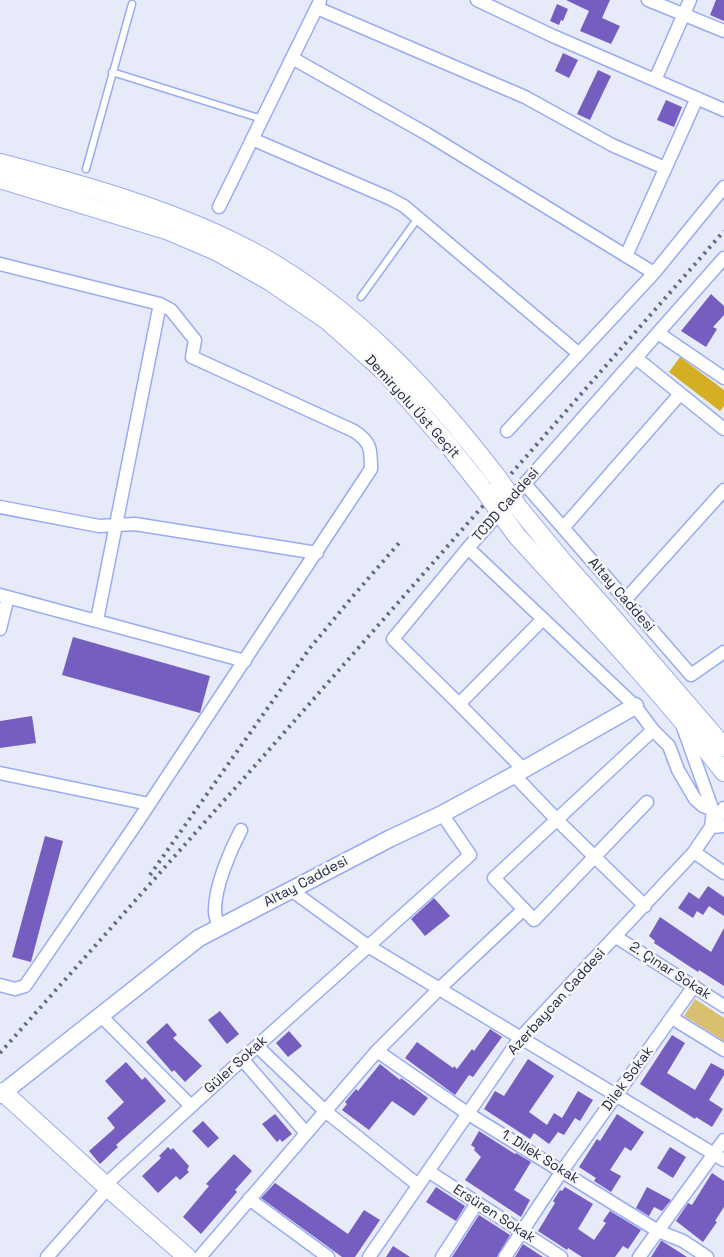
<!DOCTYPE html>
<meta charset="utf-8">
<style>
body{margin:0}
canvas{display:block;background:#e6eaf9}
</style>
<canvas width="724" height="1257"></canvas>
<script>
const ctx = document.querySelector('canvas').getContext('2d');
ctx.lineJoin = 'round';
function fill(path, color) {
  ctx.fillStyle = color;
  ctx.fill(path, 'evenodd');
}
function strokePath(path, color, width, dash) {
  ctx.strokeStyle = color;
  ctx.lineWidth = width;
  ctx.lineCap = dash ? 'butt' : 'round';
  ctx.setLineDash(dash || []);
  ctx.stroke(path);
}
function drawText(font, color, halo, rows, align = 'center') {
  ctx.font = font + ' "Space Grotesk",sans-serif';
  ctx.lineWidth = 5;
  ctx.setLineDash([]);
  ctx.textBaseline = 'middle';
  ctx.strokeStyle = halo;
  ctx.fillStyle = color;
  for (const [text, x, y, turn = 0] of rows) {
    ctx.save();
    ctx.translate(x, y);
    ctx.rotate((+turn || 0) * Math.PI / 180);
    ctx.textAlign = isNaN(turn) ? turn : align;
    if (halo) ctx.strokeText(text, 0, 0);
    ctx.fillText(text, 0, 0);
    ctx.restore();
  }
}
fill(new Path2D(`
 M695,999L724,1018V1041L684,1016Z`), '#d9bf70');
fill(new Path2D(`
 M680,357L724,390V406L720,411L669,372Z`), '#d5af23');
fill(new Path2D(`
 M566,0H610L602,18L620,26L611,44L580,31L589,11Z
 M716,0H724V21L710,15Z
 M557,4L568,9L563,21L561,20L559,25L550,21Z
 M563,53L578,60L569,78L555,71Z
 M598,70L611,76L590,120L577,114Z
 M666,100L682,107L674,127L657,120Z
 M711,294L724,306V315L713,327L717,329L706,347L681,331Z
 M73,637L210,676L200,713L62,675Z
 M32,716L36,743L0,748V721Z
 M45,836L63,841L31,962L12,957Z
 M708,886L724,897V916L709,906L703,915L697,911L693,918L678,908L689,892L699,899Z
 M434,898L450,916L425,936L411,919Z
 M660,917L711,952L724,928V986L699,970L698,972L654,943L655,941L649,936Z
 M220,1011L239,1034L227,1044L208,1020Z
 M167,1023L177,1035L173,1038L202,1066L185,1082L174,1070L172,1072L146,1042Z
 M490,1029L502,1037L473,1077L469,1075L455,1095L405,1058L417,1042L453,1068L454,1066L457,1069L472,1049L474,1051Z
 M289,1031L302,1046L288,1057L276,1043Z
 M672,1035L685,1043L667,1073L695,1090L711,1063L724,1070V1075L709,1100L723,1109L712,1127L696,1117L695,1119L640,1084Z
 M528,1059L554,1076L529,1112L547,1125L554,1113L562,1118L578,1091L593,1100L580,1121L575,1118L564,1135L558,1132L549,1144L534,1133L530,1139L484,1109L495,1091L504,1096Z
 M126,1062L142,1080L145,1077L166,1101L116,1145L118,1147L100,1164L89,1151L115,1128L107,1118L124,1102L105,1081Z
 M380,1064L400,1080L401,1078L428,1098L414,1116L392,1101L369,1130L342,1110L347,1104L345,1102L356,1089L358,1091Z
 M275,1114L292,1134L282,1142L280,1139L277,1142L262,1124Z
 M617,1114L644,1132L631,1151L625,1147L610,1170L621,1176L611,1192L594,1181L596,1178L579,1167L597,1139L600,1141Z
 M203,1121L219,1138L208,1148L192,1131Z
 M479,1131L515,1154L516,1153L531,1162L514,1190L530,1200L521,1217L465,1180L481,1157L474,1150L475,1148L471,1145Z
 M168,1147L171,1150L173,1148L189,1166L187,1170L189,1172L180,1180L176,1176L158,1193L142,1176L161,1158L159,1156Z
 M670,1147L686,1157L673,1178L657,1168Z
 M234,1154L252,1171L235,1190L237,1192L201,1234L183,1217L209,1186L206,1184Z
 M712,1173L724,1181V1207L715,1221L717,1222L703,1242L676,1221L688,1203L692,1205Z
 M275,1183L348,1234L364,1210L380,1220L355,1257H342L261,1198Z
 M436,1187L465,1206L456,1221L426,1202Z
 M565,1187L593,1204L578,1229L594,1240L606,1223L603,1221L610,1211L641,1230L628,1249L623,1246L615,1257H582L568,1248L567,1250L538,1231L555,1203L553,1201L560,1190L562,1191Z
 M647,1187L671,1200L662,1211L654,1207L649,1216L636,1208Z
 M479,1215L510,1235L497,1257H452Z
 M661,1241H662L687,1257H651Z
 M523,1244L543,1257H515Z
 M393,1246L410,1257H386Z`), '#755ec0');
const service = new Path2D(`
 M112,72L262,119
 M86,169L132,4
 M361,297L418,218`);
const minor = new Path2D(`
 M477,0L553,36L724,110
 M648,0L724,31
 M317,8L525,97L612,145L665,168
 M292,58L427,134L654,273
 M655,80L690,0
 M252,139L389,198L404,206L578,353
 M219,207L320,1
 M626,256L697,98
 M0,264L160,304L171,310L195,340L192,357L354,431C371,442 371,449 371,469L134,827L25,986L15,989L0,985
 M658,333L724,378
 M636,358L724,429
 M507,431L654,273L724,187
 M525,484L691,675L724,652
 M0,507L99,526L135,524L317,553
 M563,528L680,394
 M0,595L245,661
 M626,599L724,490
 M97,620L160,304
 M0,629L8,597
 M459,704L393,639L468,548
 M683,727L713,811L711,827L724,826
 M524,770L459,704L543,619
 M0,773L149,804
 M514,775L557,820L645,906
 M647,802L534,920L494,878L653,730
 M713,810L703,806L695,799L678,770L669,746L653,730L635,706L468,548L724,258
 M694,852L724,873
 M291,890L368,946L724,1160
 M219,927C218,923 215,917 215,912C214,888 230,851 241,830
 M616,937L724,1006
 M101,1016L191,1106
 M672,1018L724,1050
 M257,1046L325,1111L418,1185
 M377,1051L467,1113L658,1231L683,1241L707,1257
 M242,1059L306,1133
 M428,1171L561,1257
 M105,1185L257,1046L470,855L442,814
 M249,1199L328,1257
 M47,1257L108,1188
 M200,1257L377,1051L439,989L524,909
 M369,1257L520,1038L694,852L724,808
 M442,1257L477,1203
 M505,1257L562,1171L694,986
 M639,1257L724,1140`);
const tertiary = new Path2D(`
 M0,1095L199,938L389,839L442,814L514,775L635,706`);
const secondary = new Path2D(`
 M0,163C84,185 181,212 257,254C353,307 431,391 497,477
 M0,179L169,231L216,251L271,282L328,321L385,372L449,446L485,491
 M518,507L564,563L606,610L724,747
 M506,521L517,536C587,613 659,689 724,772
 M3,1092L105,1185L187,1257`);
strokePath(service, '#99acf3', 9);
strokePath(minor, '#99acf3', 15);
strokePath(tertiary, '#99acf3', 19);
strokePath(secondary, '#99acf3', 20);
strokePath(service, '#fff', 6);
strokePath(minor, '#fff', 12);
strokePath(tertiary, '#fff', 16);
strokePath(secondary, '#fff', 18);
strokePath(new Path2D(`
 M150,875L310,648L354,595L399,543
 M0,1053L268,751L724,231`), '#636981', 4, [2.5, 5]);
const secondaryBridge = new Path2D(`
 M497,477L518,507
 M485,491L506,521`);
strokePath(secondaryBridge, '#99acf3', 20, []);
strokePath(secondaryBridge, '#fff', 18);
drawText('14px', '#1e2541', '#f8f8f8', [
 ["Demiryolu Üst Geçit",412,407,48],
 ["TCDD Caddesi",506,505,-49],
 ["Altay Caddesi",621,595,49],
 ["Altay Caddesi",306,882,-28],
 ["2. Çınar Sokak",670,971,33],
 ["Azerbaycan Caddesi",557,1002,-48],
 ["Güler Sokak",236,1065,-42],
 ["Dilek Sokak",628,1079,-54],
 ["1. Dilek Sokak",540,1157,32],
 ["Ersüren Sokak",494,1214,33]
]);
</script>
